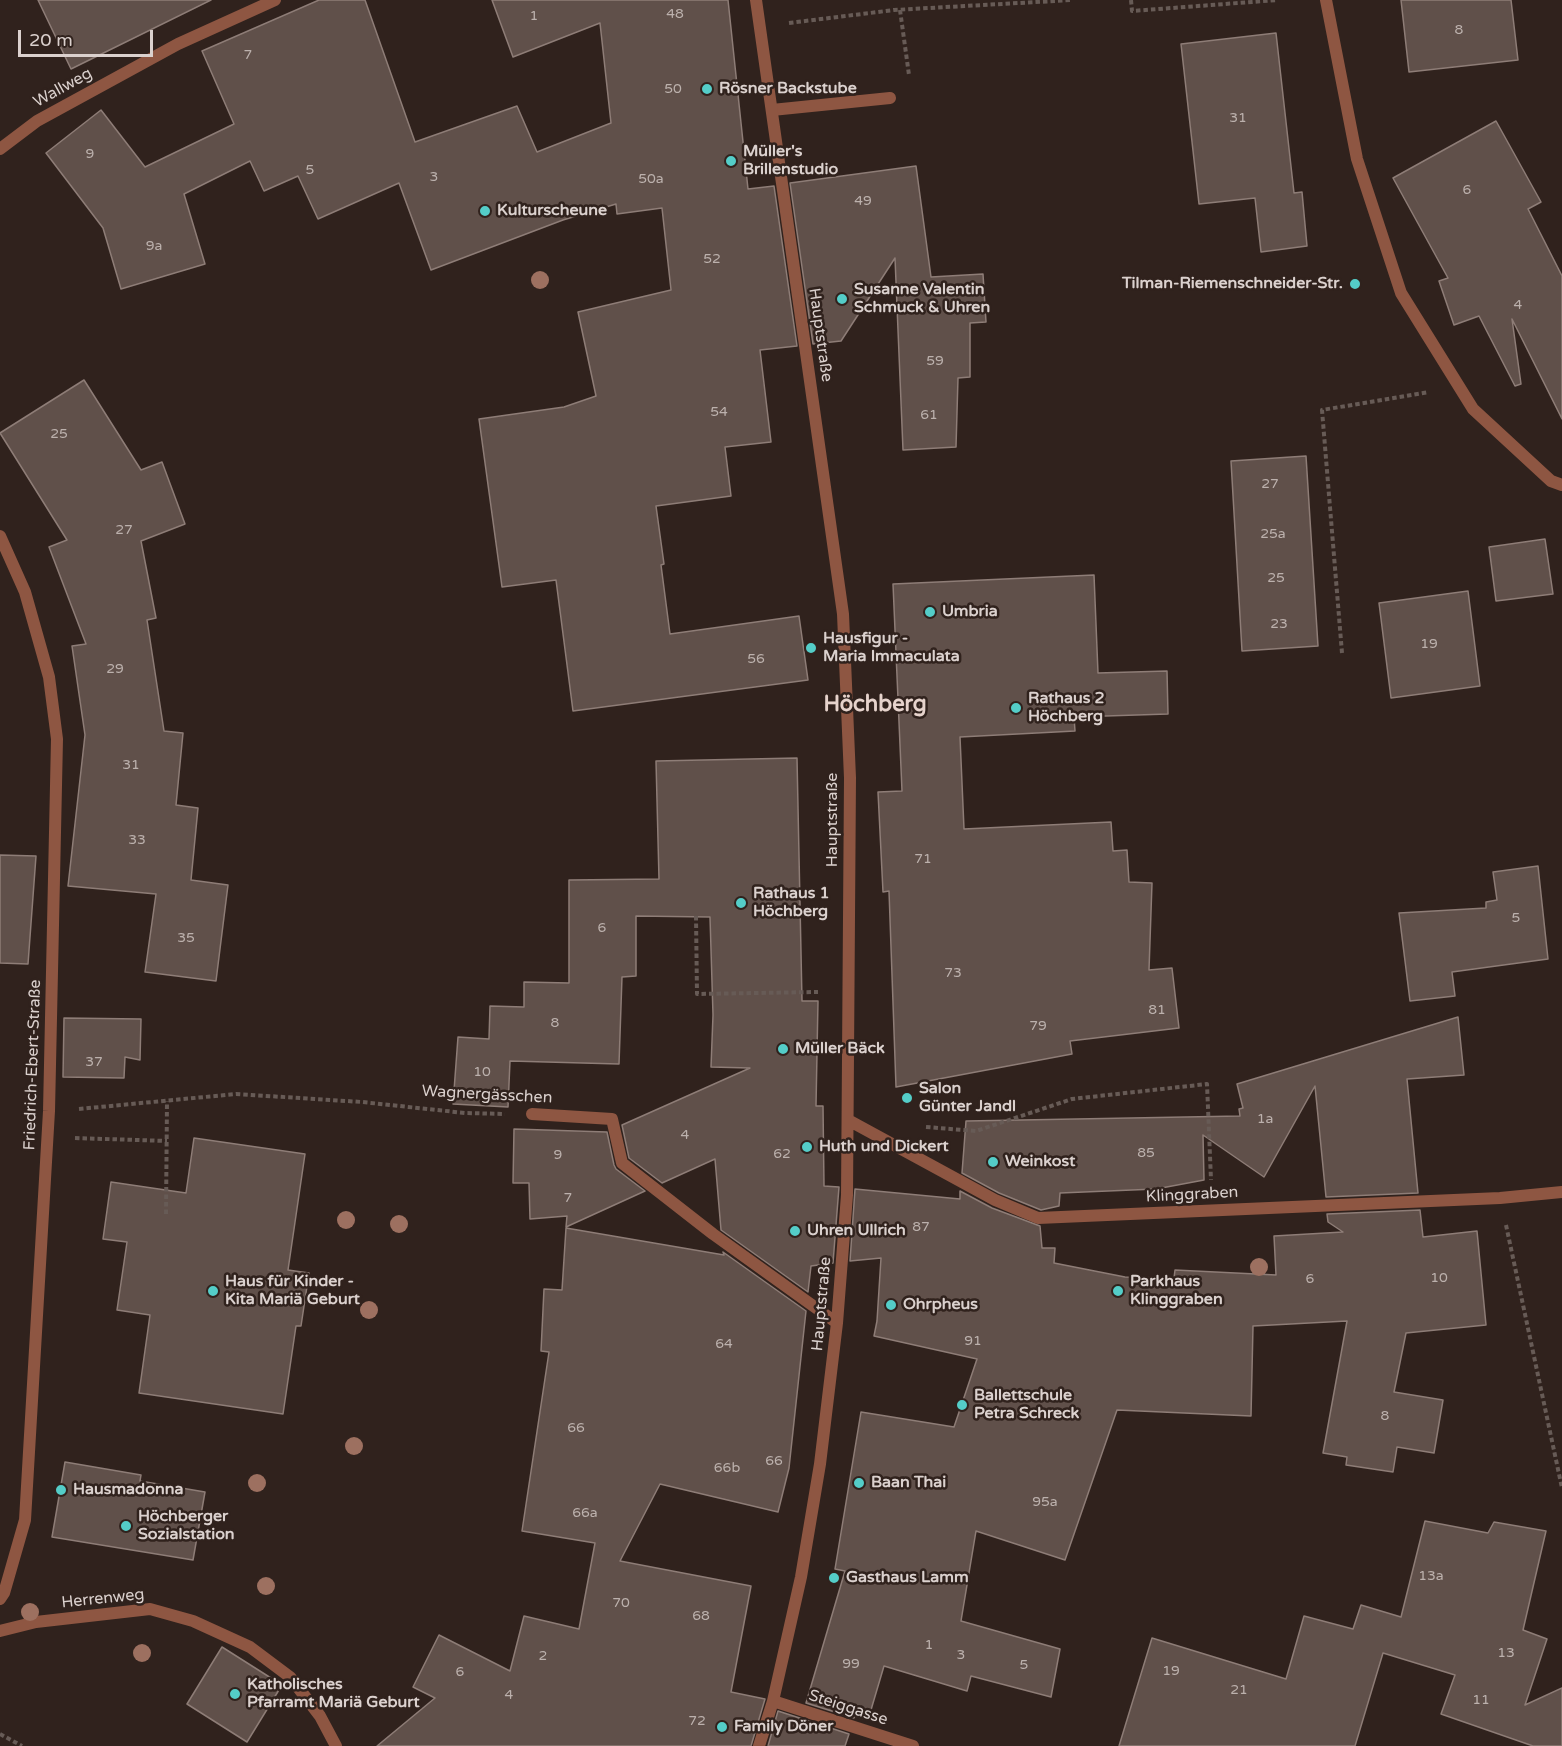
<!DOCTYPE html>
<meta charset="utf-8">
<style>
body{margin:0}
#map{position:relative;width:1562px;height:1746px;overflow:hidden;background:#30221d;font-family:"Varela Round",sans-serif}
canvas{display:block}
.scale{position:absolute;left:18px;top:30px;width:135px;height:27px;box-sizing:border-box;border:3px solid #dbd1ce;border-top:0;padding-left:8px;font-size:18px;line-height:21px;white-space:nowrap;color:#dbd1ce;-webkit-text-stroke:4px #30221d;paint-order:stroke}
</style>
<div id="map">
<canvas width="1562" height="1746"></canvas>
<div class="scale">20 m</div>
</div>
<script>
const ctx = document.querySelector('canvas').getContext('2d');
ctx.lineJoin = 'round';
function fill(path, color) {
  ctx.fillStyle = color;
  ctx.fill(path, 'evenodd');
}
function strokePath(path, color, width, dash) {
  ctx.strokeStyle = color;
  ctx.lineWidth = width;
  ctx.lineCap = dash ? 'butt' : 'round';
  ctx.setLineDash(dash || []);
  ctx.stroke(path);
}
function drawText(font, color, halo, rows, align = 'center') {
  ctx.font = font + ' "Varela Round",sans-serif';
  ctx.lineWidth = 5;
  ctx.setLineDash([]);
  ctx.textBaseline = 'middle';
  ctx.strokeStyle = halo;
  ctx.fillStyle = color;
  for (const [text, x, y, turn = 0] of rows) {
    ctx.save();
    ctx.translate(x, y);
    ctx.rotate((+turn || 0) * Math.PI / 180);
    ctx.textAlign = isNaN(turn) ? turn : align;
    if (halo) ctx.strokeText(text, 0, 0);
    ctx.fillText(text, 0, 0);
    ctx.restore();
  }
}
const building = new Path2D(`
 M38,0H211L71,69Z
 M319,0H365L415,142L517,106L537,152L611,123L600,23L513,57L492,0H728L748,189L774,186L797,346L760,350L771,442L725,447L731,496L656,506L664,564L661,565L670,634L799,616L808,680L573,711L556,580L502,587L479,419L564,407L596,396L578,312L671,290L662,208L617,214L616,204L563,220L431,270L399,183L318,219L298,176L264,191L250,161L184,194L205,264L121,289L103,228L46,153L101,110L145,167L234,124L202,51Z
 M1401,0H1511L1518,60L1409,72Z
 M1276,33L1294,193L1302,192L1307,246L1261,252L1255,198L1199,204L1181,44Z
 M1496,121L1541,202L1528,209L1562,276V419L1512,319L1521,384L1515,386L1479,316L1454,325L1439,281L1448,278L1393,178Z
 M916,166L931,277L983,274L986,322L970,323V377L958,378L956,447L903,450L895,258L841,341L813,344L790,183Z
 M84,380L141,470L162,462L185,524L141,541L156,618L147,620L164,731L183,733L176,805L198,808L191,880L228,885L216,981L145,972L156,894L68,886L85,735L72,646L86,644L49,547L67,540L0,433Z
 M1306,456L1318,646L1242,651L1231,461Z
 M1545,539L1553,594L1496,601L1489,547Z
 M1094,575L1098,673L1167,671L1168,714L1074,717L1075,731L960,737L964,829L1111,822L1113,851L1127,850L1129,882L1152,883L1149,970L1172,968L1179,1028L1070,1041L1072,1054L896,1087L889,891L883,892L878,792L902,791L893,584Z
 M1468,591L1480,686L1391,698L1379,603Z
 M797,758L802,1001H818L816,1106H823L824,1186L839,1187L833,1263L811,1266L808,1292L721,1230L715,1159L662,1183L629,1158L622,1125L750,1068L711,1067L713,1015L710,917L636,916V976L622,977L619,1064L510,1061L508,1107L453,1104L458,1037L489,1039L490,1006L524,1007V982L569,983V880L659,879L656,761Z
 M0,855L36,856L28,964L0,963Z
 M1538,866L1548,959L1452,972L1455,996L1410,1001L1399,913L1486,908V902L1497,900L1493,872Z
 M1458,1017L1464,1075L1407,1079L1418,1193L1326,1197L1315,1086L1264,1177L1203,1135L1204,1180L1156,1189L1060,1193L1059,1206L1041,1210L999,1193L962,1173L966,1121L1240,1116L1239,1109L1243,1108L1237,1084Z
 M64,1018L141,1019L140,1060L125,1057L124,1078L63,1077Z
 M514,1129L607,1132L614,1165L616,1169L645,1191L566,1227L567,1216L530,1219L529,1183H513Z
 M194,1138L305,1154L288,1270L309,1273L301,1326H296L283,1414L139,1393L150,1315L117,1310L127,1242L103,1239L111,1182L186,1193Z
 M855,1189L960,1199V1191L992,1208L1040,1226L1042,1248H1055L1054,1263L1125,1277L1174,1278L1175,1270L1276,1275L1274,1236L1343,1232L1328,1222L1327,1214L1420,1210L1423,1237L1477,1231L1486,1325L1406,1333L1394,1392L1443,1400L1434,1453L1397,1447L1393,1472L1346,1465L1347,1457L1323,1453L1347,1321L1253,1326L1251,1416L1117,1410L1065,1560L976,1531L961,1621L1060,1649L1051,1697L971,1676L967,1691L884,1666L868,1720L855,1716L854,1718L806,1703L845,1571L835,1569L861,1412L954,1427L977,1359L874,1336L877,1321L881,1258L850,1261Z
 M566,1228L724,1255L723,1252L806,1311L789,1468L778,1512L660,1484L620,1561L751,1586L731,1692L765,1699L751,1746H377L435,1698L413,1687L439,1635L510,1671L524,1616L579,1629L595,1543L522,1531L549,1352L541,1351L544,1289L562,1290Z
 M65,1462L141,1475L140,1481L205,1492L193,1560L52,1537Z
 M1425,1521L1488,1533L1494,1522L1546,1531L1523,1630L1547,1639L1525,1705L1562,1688V1746H1533L1441,1714L1455,1675L1383,1653L1355,1746H1119L1152,1638L1286,1679L1304,1616L1353,1629L1361,1605L1401,1617Z
 M222,1647L282,1685L247,1742L187,1704Z
 M778,1711L849,1734L845,1746H768Z`);
fill(building, '#60504a');
strokePath(building, '#8e7d77', 1.5);
strokePath(new Path2D(`
 M1131,0L1132,11L1278,0
 M900,10L909,75
 M789,23L894,10L1072,0
 M1342,653L1322,410L1429,392
 M696,916L697,994L818,992
 M79,1109L236,1094L362,1102L465,1113L505,1114
 M926,1127L976,1131L1072,1099L1207,1084L1211,1180
 M75,1138L167,1141
 M166,1214L167,1101
 M1506,1225L1562,1488
 M0,1734L22,1746`), '#675b56', 4, [4.5, 3]);
strokePath(new Path2D(`
 M772,110L890,98
 M0,1631L36,1622L150,1609L193,1621L250,1647L290,1677L320,1716L336,1746`), '#8e5642', 12);
strokePath(new Path2D(`
 M756,0L843,614L850,778L847,1195L837,1323L820,1464L801,1577L773,1701L759,1746
 M1326,0L1357,159L1401,293L1473,409L1551,481L1562,485
 M0,149L37,121L178,44L275,0
 M0,536L25,592L49,677L57,739L49,1111L25,1520L4,1593L0,1599
 M532,1114L612,1119L622,1163L713,1234L837,1323
 M848,1120L995,1200L1038,1218L1500,1198L1562,1192
 M773,1701L913,1746`), '#8e5642', 12);
ctx.fillStyle = '#9d7060';
for (const [x, y] of [
 [540,280],
 [346,1220],
 [399,1224],
 [1259,1267],
 [369,1310],
 [354,1446],
 [257,1483],
 [266,1586],
 [30,1612],
 [142,1653]
]) {
  ctx.beginPath();
  ctx.arc(x, y, 9, 0, 2 * Math.PI);
  ctx.fill();
}
for (const [x, y, r, color] of [
 [707,89,6,"#54cdc8"],
 [731,161,6,"#54cdc8"],
 [485,211,6,"#54cdc8"],
 [1355,284,6,"#54cdc8"],
 [842,299,6,"#54cdc8"],
 [930,612,6,"#54cdc8"],
 [811,648,6,"#54cdc8"],
 [1016,708,6,"#54cdc8"],
 [741,903,6,"#54cdc8"],
 [783,1049,6,"#54cdc8"],
 [907,1098,6,"#54cdc8"],
 [807,1147,6,"#54cdc8"],
 [993,1162,6,"#54cdc8"],
 [795,1231,6,"#54cdc8"],
 [213,1291,6,"#54cdc8"],
 [1118,1291,6,"#54cdc8"],
 [891,1305,6,"#54cdc8"],
 [962,1405,6,"#54cdc8"],
 [859,1483,6,"#54cdc8"],
 [61,1490,6,"#54cdc8"],
 [126,1526,6,"#54cdc8"],
 [834,1578,6,"#54cdc8"],
 [235,1694,6,"#54cdc8"],
 [722,1727,6,"#54cdc8"]
]) {
  const dot = new Path2D();
  dot.arc(x, y, r, 0, 2 * Math.PI);
  ctx.fillStyle = color;
  ctx.fill(dot);
  strokePath(dot, '#30221d', 2);
}
drawText('14px', '#bcb1ad', null, [
 ["48",675,14],
 ["1",534,16],
 ["8",1459,30],
 ["7",248,55],
 ["50",673,89],
 ["31",1238,118],
 ["9",90,154],
 ["5",310,170],
 ["3",434,177],
 ["50a",651,179],
 ["6",1467,190],
 ["49",863,201],
 ["9a",154,246],
 ["52",712,259],
 ["4",1518,305],
 ["59",935,361],
 ["54",719,412],
 ["61",929,415],
 ["25",59,434],
 ["27",1270,484],
 ["27",124,530],
 ["25a",1273,534],
 ["25",1276,578],
 ["23",1279,624],
 ["19",1429,644],
 ["56",756,659],
 ["29",115,669],
 ["31",131,765],
 ["33",137,840],
 ["71",923,859],
 ["5",1516,918],
 ["6",602,928],
 ["35",186,938],
 ["73",953,973],
 ["81",1157,1010],
 ["8",555,1023],
 ["79",1038,1026],
 ["37",94,1062],
 ["10",482,1072],
 ["1a",1265,1119],
 ["4",685,1135],
 ["85",1146,1153],
 ["62",782,1154],
 ["9",558,1155],
 ["7",568,1198],
 ["87",921,1227],
 ["10",1439,1278],
 ["6",1310,1279],
 ["91",973,1341],
 ["64",724,1344],
 ["8",1385,1416],
 ["66",576,1428],
 ["66",774,1461],
 ["66b",727,1468],
 ["95a",1045,1502],
 ["66a",585,1513],
 ["13a",1431,1576],
 ["70",621,1603],
 ["68",701,1616],
 ["1",929,1645],
 ["13",1506,1653],
 ["3",961,1655],
 ["2",543,1656],
 ["99",851,1664],
 ["5",1024,1665],
 ["19",1171,1671],
 ["6",460,1672],
 ["21",1239,1690],
 ["4",509,1695],
 ["11",1481,1700],
 ["72",697,1721]
]);
drawText('16px', '#dbd1ce', '#30221d', [
 ["Wallweg",63,88,-29],
 ["Hauptstraße",820,335,82],
 ["Hauptstraße",833,820,-90],
 ["Friedrich-Ebert-Straße",33,1065,-88],
 ["Wagnergässchen",487,1095,3],
 ["Klinggraben",1192,1195,-3],
 ["Hauptstraße",822,1304,-85],
 ["Herrenweg",103,1599,-6],
 ["Steiggasse",848,1708,18]
]);
drawText('bold 16px', '#dbd1ce', '#30221d', [
 ["Rösner Backstube",719,89],
 ["Müller's",743,152],
 ["Brillenstudio",743,170],
 ["Kulturscheune",497,211],
 ["Tilman-Riemenschneider-Str.",1343,284,"right"],
 ["Susanne Valentin",854,290],
 ["Schmuck & Uhren",854,308],
 ["Umbria",942,612],
 ["Hausfigur -",823,639],
 ["Maria Immaculata",823,657],
 ["Rathaus 2",1028,699],
 ["Höchberg",1028,717],
 ["Rathaus 1",753,894],
 ["Höchberg",753,912],
 ["Müller Bäck",795,1049],
 ["Salon",919,1089],
 ["Günter Jandl",919,1107],
 ["Huth und Dickert",819,1147],
 ["Weinkost",1005,1162],
 ["Uhren Ullrich",807,1231],
 ["Haus für Kinder -",225,1282],
 ["Kita Mariä Geburt",225,1300],
 ["Parkhaus",1130,1282],
 ["Klinggraben",1130,1300],
 ["Ohrpheus",903,1305],
 ["Ballettschule",974,1396],
 ["Petra Schreck",974,1414],
 ["Baan Thai",871,1483],
 ["Hausmadonna",73,1490],
 ["Höchberger",138,1517],
 ["Sozialstation",138,1535],
 ["Gasthaus Lamm",846,1578],
 ["Katholisches",247,1685],
 ["Pfarramt Mariä Geburt",247,1703],
 ["Family Döner",734,1727]
], 'left');
drawText('bold 22px', '#e6d3cc', '#30221d', [
 ["Höchberg",875,705]
]);
</script>
